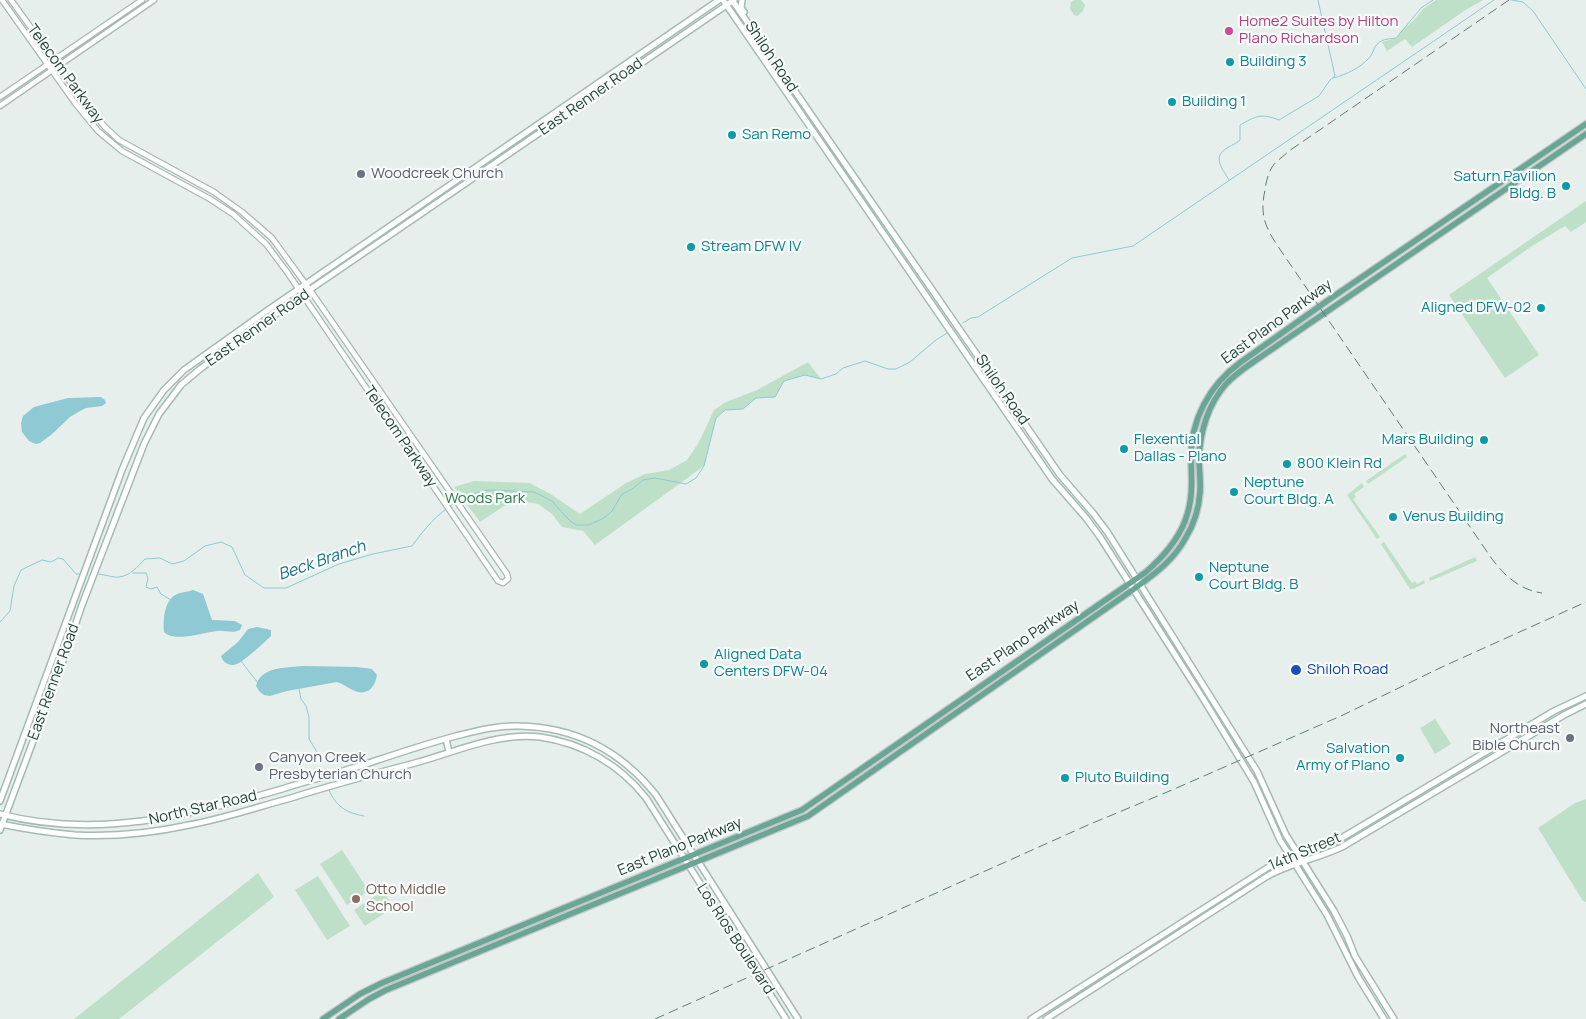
<!DOCTYPE html>
<style>
body{margin:0}
canvas{display:block;background:#e6efeb}
</style>
<canvas width="1586" height="1019"></canvas>
<script>
const ctx = document.querySelector('canvas').getContext('2d');
ctx.lineJoin = 'round';
function fill(path, color) {
  ctx.fillStyle = color;
  ctx.fill(path, 'evenodd');
}
function strokePath(path, color, width, dash) {
  ctx.strokeStyle = color;
  ctx.lineWidth = width;
  ctx.lineCap = dash ? 'butt' : 'round';
  ctx.setLineDash(dash || []);
  ctx.stroke(path);
}
function drawText(font, color, halo, rows, align = 'center') {
  ctx.font = font + ' Manrope,sans-serif';
  ctx.lineWidth = 4.5;
  ctx.setLineDash([]);
  ctx.textBaseline = 'middle';
  ctx.strokeStyle = halo;
  ctx.fillStyle = color;
  for (const [text, x, y, turn = 0] of rows) {
    ctx.save();
    ctx.translate(x, y);
    ctx.rotate((+turn || 0) * Math.PI / 180);
    ctx.textAlign = isNaN(turn) ? turn : align;
    if (halo) ctx.strokeText(text, 0, 0);
    ctx.fillText(text, 0, 0);
    ctx.restore();
  }
}
fill(new Path2D(`
 M1075,0H1081L1085,5L1083,11L1077,16L1074,15L1070,9L1071,2Z
 M1436,0H1483L1467,9L1412,47L1405,39L1387,51L1382,42L1397,38L1401,31L1412,22L1423,9Z
 M1586,201V222L1571,232L1565,226L1532,246L1487,278L1539,355L1505,378L1449,295Z
 M808,362L821,379L805,375L784,381L775,397L756,398L743,409L725,410L716,418L704,466L595,545L583,531L562,527L552,514L538,504L522,501L504,506L480,522L454,487L474,481L530,483L552,495L580,514L626,483L645,474L669,470L687,460L699,442L714,410L726,402L757,390Z
 M1405,454L1407,457L1368,484L1366,481Z
 M1362,483L1364,487L1354,494L1356,497L1353,499L1380,537L1377,539L1347,495Z
 M1384,542L1412,583L1415,581L1417,584L1424,580L1425,583L1413,589H1410L1381,544Z
 M1475,557L1477,561L1430,581L1429,578Z
 M1435,719L1451,744L1435,754L1420,728Z
 M1586,799V902L1583,901L1538,828L1575,803Z
 M342,850L369,891L347,905L320,864Z
 M258,873L274,897L119,1019H74Z
 M318,876L350,926L327,940L295,890Z
 M383,891L394,907L365,926L354,910Z`), '#bfe0c8');
fill(new Path2D(`
 M101,397L105,400L106,403L102,406L86,408L80,411L70,417L51,435L40,443L36,444L29,441L22,432L21,423L23,416L34,407L68,398Z
 M193,590L203,594L212,620L235,621L242,625L240,630C232,634 225,630 217,631C204,632 174,643 164,632C163,620 164,600 177,594C182,592 188,592 193,590Z
 M257,627L271,630V636C265,642 244,661 237,664C230,667 223,663 221,656L238,642L248,629Z
 M303,666L357,667L372,669L377,675C375,687 368,696 355,691C349,689 344,684 337,682L287,691L270,696L264,695L259,691L256,686C261,666 286,668 303,666Z`), '#8ec9d4');
strokePath(new Path2D(`
 M1511,0L1523,2L1533,11L1586,89
 M1334,78C1347,74 1360,68 1369,58C1372,55 1373,51 1375,47C1380,39 1388,39 1396,38L1421,8L1433,0
 M1229,180C1225,172 1213,160 1223,151C1228,146 1235,145 1240,140V125C1256,116 1261,113 1279,120L1319,96L1330,80L1335,76L1318,0
 M963,323L971,318L978,317L1072,258L1133,246L1494,0
 M459,500L466,496L488,490L534,492L552,501L569,520L576,525H589L604,518L612,511L622,494L632,489L643,480L655,478L686,484L696,478L704,466L716,418L725,410L743,409L756,398L775,397L784,381L805,375L821,379L836,374L843,368L865,361L888,369H896L910,362L936,340L947,333
 M133,573H146L148,578L146,587L151,589L157,587L161,594L171,600
 M96,574C103,574 114,578 119,577C130,576 138,566 145,559L160,558L172,564L184,561L205,546L221,542L232,547L245,575L264,588H286L339,564L373,554L412,546C426,527 436,515 456,502
 M0,622L10,611L14,586L21,570L42,560L51,562L58,558L63,559L76,574H82
 M241,661L258,683
 M299,689L301,699L306,706L309,717V739L317,752L320,760
 M329,790C336,807 347,813 364,816`), '#8ec9d4', 1);
const tertiary = new Path2D(`
 M2,0L75,103L98,131L122,151L210,199L233,214L266,244L287,272L498,581L503,583L508,579L507,574L310,290L272,238L242,212L214,192L119,140L105,127L91,111L11,0
 M0,97L142,0
 M0,106L154,0`);
const secondary = new Path2D(`
 M723,0L1052,479L1086,518L1100,537L1204,700L1254,782L1280,840L1327,915L1358,977L1384,1019
 M732,0L1060,475L1093,513L1108,533L1257,771L1286,835L1334,911L1347,936L1355,956L1394,1019
 M742,0L741,8L744,12
 M446,739L449,752
 M0,801L122,470L144,418L164,390L184,370L268,310L719,0
 M0,814C95,839 190,816 282,789C310,780 338,773 366,764C396,754 425,744 456,736C476,731 498,725 519,726C576,727 621,751 656,795L798,1019
 M0,824C25,829 50,833 75,835C113,837 152,833 189,825C223,819 257,807 291,798C332,785 373,774 415,763C455,752 498,732 540,737C583,743 620,765 646,798L786,1019
 M0,830L64,658L82,605L144,444L159,414L181,385L200,369L302,295L734,0
 M1031,1019L1267,868C1289,857 1313,852 1335,842L1554,711L1586,696
 M1046,1019L1266,877C1290,863 1317,859 1342,847L1564,715L1586,704`);
const primary = new Path2D(`
 M323,1019L360,994L382,983L802,810L1146,572C1162,558 1177,542 1185,521C1193,501 1192,481 1191,460C1190,421 1209,385 1241,362L1327,301L1586,124
 M339,1019L369,999L386,990L808,816L1134,589C1153,575 1173,561 1185,539C1193,526 1199,508 1200,492C1201,481 1199,469 1199,458C1200,432 1208,404 1226,384C1236,373 1250,364 1262,356L1586,134`);
strokePath(tertiary, '#a8b8b2', 7);
strokePath(secondary, '#a4bbb3', 8);
strokePath(primary, '#c2cac8', 8);
strokePath(tertiary, '#fff', 4.5);
strokePath(secondary, '#fff', 5);
strokePath(primary, '#6aa596', 5.5);
strokePath(new Path2D(`
 M1509,0L1289,151C1284,156 1276,161 1272,167C1268,174 1266,182 1265,190C1260,213 1264,225 1277,245L1492,559C1505,576 1520,590 1542,593
 M655,1019L1088,825L1172,790L1343,715L1442,667L1586,602`), '#5f7d75', 1, [10, 5]);
for (const [x, y, r, color] of [
 [1229,31,5,"#d1479c"],
 [1230,62,5,"#0f9aa8"],
 [1172,102,5,"#0f9aa8"],
 [732,135,5,"#0f9aa8"],
 [361,174,5,"#6b7280"],
 [1566,186,5,"#0f9aa8"],
 [691,247,5,"#0f9aa8"],
 [1541,308,5,"#0f9aa8"],
 [1484,440,5,"#0f9aa8"],
 [1124,449,5,"#0f9aa8"],
 [1287,464,5,"#0f9aa8"],
 [1234,492,5,"#0f9aa8"],
 [1393,517,5,"#0f9aa8"],
 [1199,577,5,"#0f9aa8"],
 [704,664,5,"#0f9aa8"],
 [1296,670,6,"#1a4fb4"],
 [1570,738,5,"#6b7280"],
 [1400,758,5,"#0f9aa8"],
 [259,767,5,"#6b7280"],
 [1065,778,5,"#0f9aa8"],
 [356,899,5,"#8d6e63"]
]) {
  const dot = new Path2D();
  dot.arc(x, y, r, 0, 2 * Math.PI);
  ctx.fillStyle = color;
  ctx.fill(dot);
  strokePath(dot, '#f7fbf9', 2);
}
drawText('15px', '#b23c85', '#f7fbf9', [
 ["Home2 Suites by Hilton",1239,22],
 ["Plano Richardson",1239,39]
], 'left');
drawText('15px', '#24423a', '#f7fbf9', [
 ["Shiloh Road",771,57,56],
 ["Telecom Parkway",65,74,54],
 ["East Renner Road",591,97,-35],
 ["East Plano Parkway",1277,322,-36],
 ["East Renner Road",258,328,-35],
 ["Shiloh Road",1002,390,55],
 ["Telecom Parkway",400,437,56],
 ["East Plano Parkway",1023,641,-34],
 ["East Renner Road",54,682,-70],
 ["North Star Road",203,808,-13],
 ["East Plano Parkway",680,847,-22],
 ["14th Street",1305,852,-23],
 ["Los Rios Boulevard",735,939,57]
]);
drawText('15px', '#0d838f', '#f7fbf9', [
 ["Building 3",1240,62],
 ["Building 1",1182,102],
 ["San Remo",742,135],
 ["Saturn Pavilion",1556,177,"right"],
 ["Bldg. B",1556,194,"right"],
 ["Stream DFW IV",701,247],
 ["Aligned DFW-02",1531,308,"right"],
 ["Flexential",1134,440],
 ["Dallas - Plano",1134,457],
 ["Mars Building",1474,440,"right"],
 ["800 Klein Rd",1297,464],
 ["Neptune",1244,483],
 ["Court Bldg. A",1244,500],
 ["Venus Building",1403,517],
 ["Neptune",1209,568],
 ["Court Bldg. B",1209,585],
 ["Aligned Data",714,655],
 ["Centers DFW-04",714,672],
 ["Salvation",1390,749,"right"],
 ["Army of Plano",1390,766,"right"],
 ["Pluto Building",1075,778]
], 'left');
drawText('15px', '#5b616d', '#f7fbf9', [
 ["Woodcreek Church",371,174],
 ["Northeast",1560,729,"right"],
 ["Bible Church",1560,746,"right"],
 ["Canyon Creek",269,758],
 ["Presbyterian Church",269,775]
], 'left');
drawText('15px', '#2d7a4b', '#f7fbf9', [
 ["Woods Park",485,499]
]);
drawText('15px', '#164399', '#f7fbf9', [
 ["Shiloh Road",1307,670]
], 'left');
drawText('15px', '#785e54', '#f7fbf9', [
 ["Otto Middle",366,890],
 ["School",366,907]
], 'left');
drawText('italic 16px', '#1c6f80', '#f7fbf9', [
 ["Beck Branch",322,561,-19]
]);
</script>
